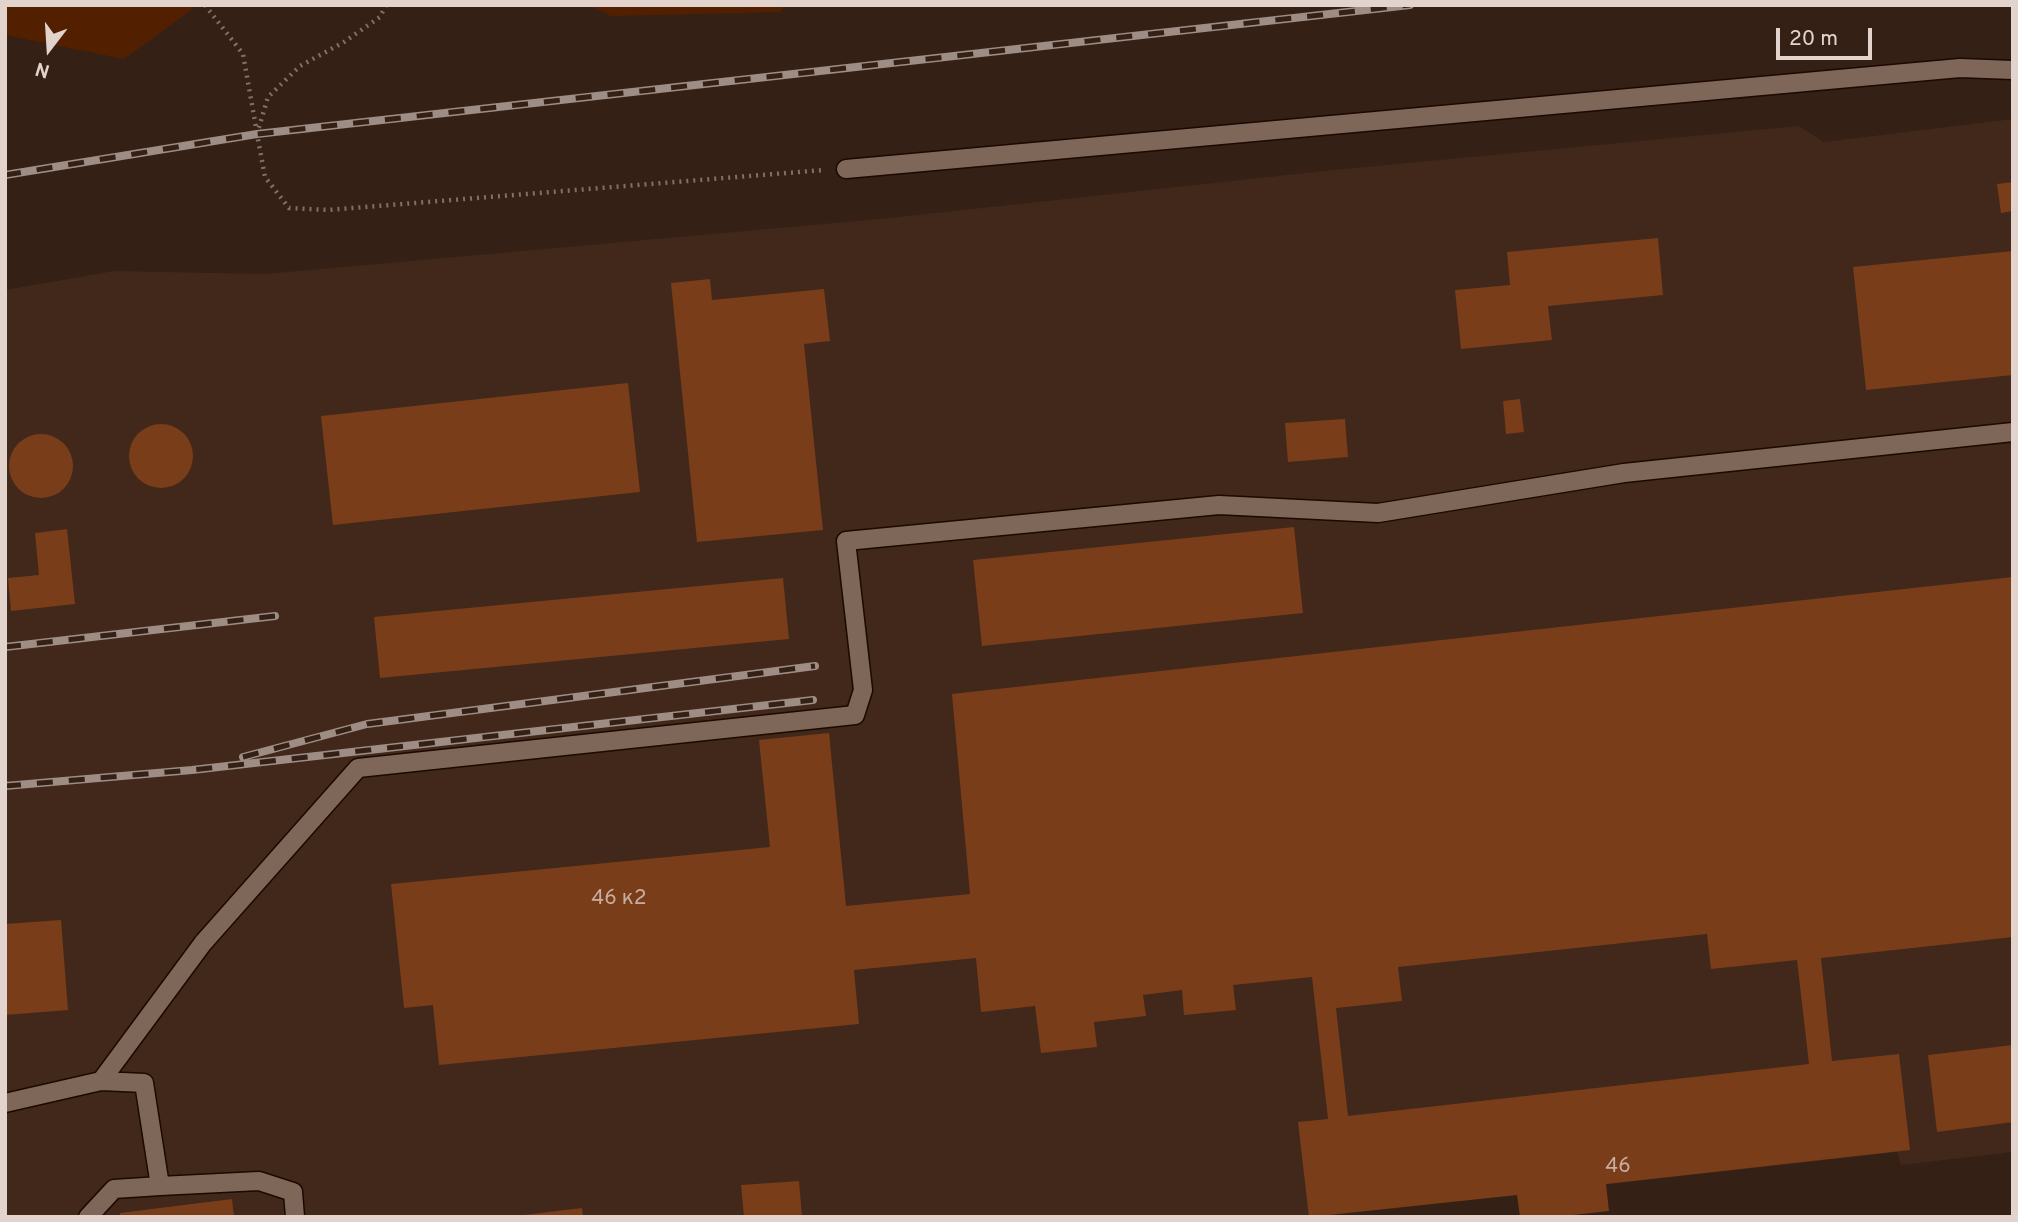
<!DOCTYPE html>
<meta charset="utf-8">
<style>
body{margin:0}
#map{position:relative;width:2018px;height:1222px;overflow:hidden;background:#342015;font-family:Overpass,sans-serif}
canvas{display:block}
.frame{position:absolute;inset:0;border:7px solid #e2d4cd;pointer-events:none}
.north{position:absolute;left:14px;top:14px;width:70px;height:70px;-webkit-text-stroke:5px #342015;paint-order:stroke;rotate:197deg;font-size:19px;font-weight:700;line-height:28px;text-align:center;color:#e2d4cd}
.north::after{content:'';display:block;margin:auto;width:24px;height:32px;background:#e2d4cd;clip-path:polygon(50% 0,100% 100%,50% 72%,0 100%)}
.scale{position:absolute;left:1776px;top:28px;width:96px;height:32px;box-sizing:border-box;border:4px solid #e2d4cd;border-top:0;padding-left:9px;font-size:21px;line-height:24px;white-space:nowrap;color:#e2d4cd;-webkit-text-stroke:5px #342015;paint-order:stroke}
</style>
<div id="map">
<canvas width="2018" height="1222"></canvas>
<div class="frame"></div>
<div class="north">N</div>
<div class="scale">20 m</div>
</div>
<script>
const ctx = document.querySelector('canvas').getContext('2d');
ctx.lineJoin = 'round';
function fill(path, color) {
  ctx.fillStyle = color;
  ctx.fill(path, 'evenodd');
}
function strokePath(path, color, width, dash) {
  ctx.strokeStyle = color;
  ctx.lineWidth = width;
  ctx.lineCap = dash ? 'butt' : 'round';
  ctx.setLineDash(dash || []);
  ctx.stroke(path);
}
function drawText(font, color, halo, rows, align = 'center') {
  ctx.font = font + ' Overpass,sans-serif';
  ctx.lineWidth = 5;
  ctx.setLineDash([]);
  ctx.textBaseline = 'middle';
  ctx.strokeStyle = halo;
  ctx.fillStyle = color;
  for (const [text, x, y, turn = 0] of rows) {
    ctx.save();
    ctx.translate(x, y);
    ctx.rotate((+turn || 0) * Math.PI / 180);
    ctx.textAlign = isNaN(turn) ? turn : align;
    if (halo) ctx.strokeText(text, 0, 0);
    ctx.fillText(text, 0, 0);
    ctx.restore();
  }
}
fill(new Path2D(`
 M2013,119V1152L1901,1165L1897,1152L1318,1217H5V290L114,271L265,274L880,219L1334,170L1799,126L1824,142Z`), '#41281a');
fill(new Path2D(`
 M5,5H198L124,59L5,35Z
 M588,5H786L780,12L611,16Z`), '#522000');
fill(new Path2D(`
 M2013,182V211L2001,213L1997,184Z
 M1658,238L1663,295L1548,306L1552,340L1461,349L1455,290L1510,285L1507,252Z
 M2013,251V375L1866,390L1853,267Z
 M710,279L712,300L824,289L830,341L804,344L823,530L697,542L671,283Z
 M628,383L640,492L333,525L321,416Z
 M1520,399L1524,432L1506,434L1503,401Z
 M1345,419L1348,457L1288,462L1285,423Z
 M129 456a32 32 0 1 1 64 0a32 32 0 1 1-64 0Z
 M9 466a32 32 0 1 1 64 0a32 32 0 1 1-64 0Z
 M1294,527L1303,613L982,646L973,560Z
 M67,529L75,604L11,611L8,578L39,575L35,533Z
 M2013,577V937L1821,958L1832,1061L1899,1054L1910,1150L1606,1184L1609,1211L1555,1217H1520L1517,1195L1309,1217L1298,1122L1328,1119L1312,977L1233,985L1236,1010L1184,1015L1182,990L1143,995L1146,1016L1094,1022L1097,1047L1041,1053L1035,1006L981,1012L976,958L854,970L859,1024L439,1065L433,1005L404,1008L391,884L770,847L759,740L829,733L846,906L970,894L952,694ZM1707,934L1711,969L1797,960L1809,1064L1348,1116L1336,1008L1402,1001L1398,967Z
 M783,578L789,639L380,678L374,617Z
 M61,920L68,1010L5,1015V924Z
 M2013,1045V1122L1937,1132L1928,1055Z
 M799,1181L802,1217H744L741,1185Z
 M232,1199L234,1217H120V1213Z
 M582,1208L583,1217H524V1215Z`), '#793d1a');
const service = new Path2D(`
 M846,169L1960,68L2013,70
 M101,1081L144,1083L160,1186L259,1181L293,1192L295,1217
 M5,1103L101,1081L203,943L358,768L855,715L863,690L846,541L1219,505L1378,513L1624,473L2013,432
 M88,1217L114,1189L160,1186`);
strokePath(service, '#1b0902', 21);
strokePath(new Path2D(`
 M205,5L243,54L257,133
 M386,5L380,17L344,42L300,66L268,97L257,134L265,177L289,208L328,210L824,170`), '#817067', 4.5, [2, 5]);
strokePath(service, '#7e6659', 18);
const rail = new Path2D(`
 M5,175L257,134L1410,5
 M5,647L275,616
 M243,757L367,724L815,666
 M5,786L192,770L813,700`);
strokePath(rail, '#9e8d85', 8);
strokePath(rail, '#342015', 5, [16]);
drawText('21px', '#c8aea0', null, [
 ["46 к2",619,900],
 ["46",1618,1168]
]);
</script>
